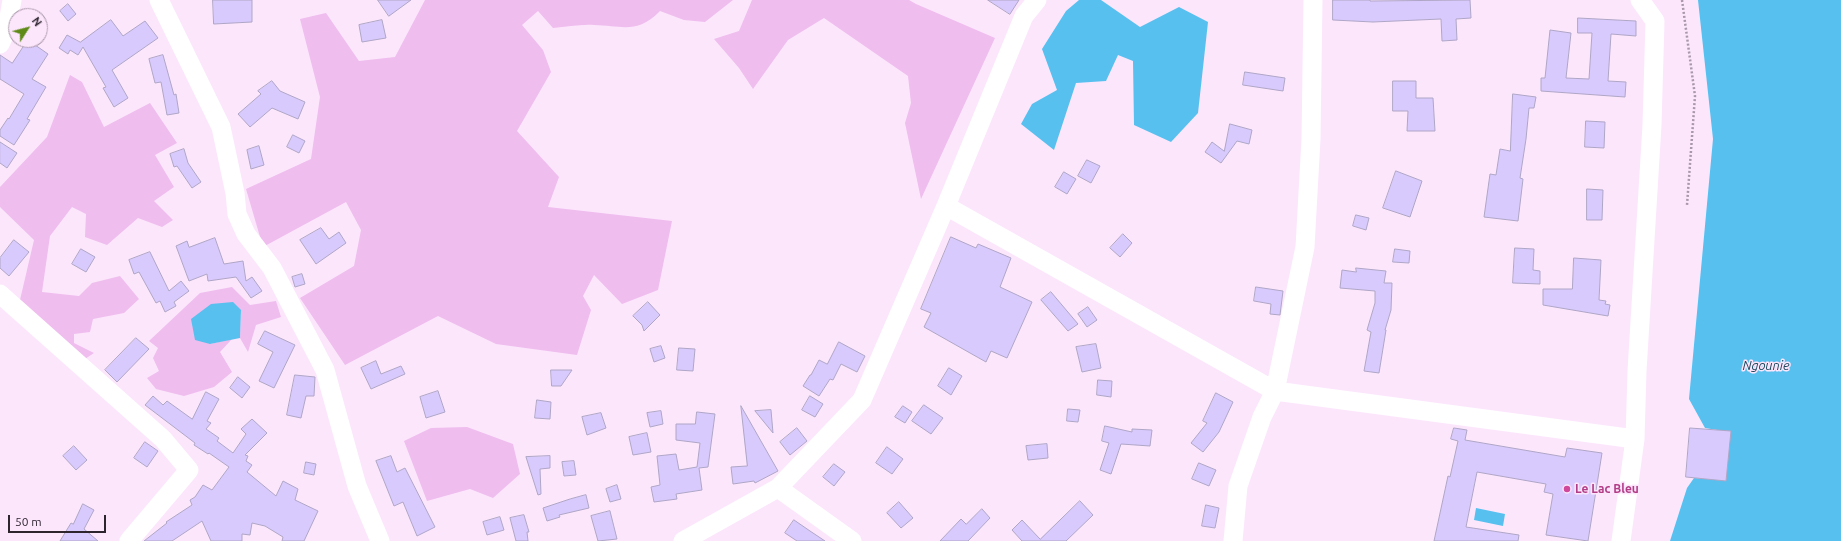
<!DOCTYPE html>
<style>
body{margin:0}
#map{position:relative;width:1841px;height:541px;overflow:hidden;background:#fce6fc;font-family:Ubuntu,sans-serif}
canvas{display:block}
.north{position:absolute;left:8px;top:8px;width:40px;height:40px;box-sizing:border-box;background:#fce6fc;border:1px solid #aa98aa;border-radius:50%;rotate:54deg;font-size:11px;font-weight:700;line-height:16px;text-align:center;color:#2e242e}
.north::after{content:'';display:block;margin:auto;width:14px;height:18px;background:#5f8a18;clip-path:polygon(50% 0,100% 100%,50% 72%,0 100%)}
.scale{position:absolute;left:8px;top:515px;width:98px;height:18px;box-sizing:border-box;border:2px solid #2e242e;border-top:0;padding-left:5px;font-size:12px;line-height:14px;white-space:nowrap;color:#2e242e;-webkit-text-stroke:3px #fce6fc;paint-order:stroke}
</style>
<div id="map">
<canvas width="1841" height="541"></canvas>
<div class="north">N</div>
<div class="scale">50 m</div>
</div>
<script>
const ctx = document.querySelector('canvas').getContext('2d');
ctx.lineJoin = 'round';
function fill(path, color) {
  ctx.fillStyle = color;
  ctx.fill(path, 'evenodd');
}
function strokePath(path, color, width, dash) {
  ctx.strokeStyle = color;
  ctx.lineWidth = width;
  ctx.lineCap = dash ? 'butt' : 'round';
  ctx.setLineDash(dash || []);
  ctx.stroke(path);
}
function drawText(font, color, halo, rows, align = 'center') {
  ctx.font = font + ' Ubuntu,sans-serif';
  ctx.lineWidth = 3;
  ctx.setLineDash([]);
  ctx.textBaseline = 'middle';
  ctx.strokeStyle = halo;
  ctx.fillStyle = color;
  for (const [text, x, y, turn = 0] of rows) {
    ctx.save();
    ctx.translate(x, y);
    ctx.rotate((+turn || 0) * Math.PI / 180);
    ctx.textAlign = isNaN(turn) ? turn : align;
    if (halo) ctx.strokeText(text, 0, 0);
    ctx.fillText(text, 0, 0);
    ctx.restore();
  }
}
fill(new Path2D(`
 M425,0H733L705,22L684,20L660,11C638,34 623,26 594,25C581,24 567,27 553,28L538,11L522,25L543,50L551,72L517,131L559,177L548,207L672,221L658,290L622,304L594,275L583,296L591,310L577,355L496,344L438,316L345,365L300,298L354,266L361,230L346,202L263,247L246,189L311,159L320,97L300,19L326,13L359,61L395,57Z
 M752,0H909L916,4L995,38L921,199L905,123L911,103L908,76L824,18L788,40L753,89L739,68L714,39L739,31Z
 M70,75L82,82L104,127L150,103L177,143L155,155L174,187L154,201L173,220L162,227L138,218L107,245L85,237L86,214L72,207L50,236L42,292L79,296L92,283L120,276L139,299L124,313L93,319L90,332L74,334V343L94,353L82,361L20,300L34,240L0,207V187L47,137Z
 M232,287L250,305L276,301L281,317L256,325L248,352L240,338L241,310L210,344L232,339L220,352L232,372L214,387L184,396L156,389L147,378L159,371L153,358L158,348L149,341L200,293Z
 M467,427L513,444L520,474L493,498L470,489L427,501L404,441L431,428Z`), '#efbdee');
fill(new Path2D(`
 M1079,0H1101L1140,27L1179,7L1208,22L1198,113L1171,142L1134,125L1133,61L1118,55L1106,81L1076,83L1054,150L1021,124L1032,104L1057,90L1042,49L1066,11Z
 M1698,0H1841V541H1670L1687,488L1694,478L1726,480L1730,432L1705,428L1689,399L1713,139Z
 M233,302L241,310L240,338L210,344L195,340L191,319L211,304Z
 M1476,508L1505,514L1503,526L1474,520Z`), '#57c0ef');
const building = new Path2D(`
 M213,0H252V22L214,24Z
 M378,0H411L389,16Z
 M988,0H1019L1010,14Z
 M1333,0H1370V1L1470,0L1471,18L1456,19L1457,40L1442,41L1441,19L1373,22L1333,20Z
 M68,4L76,14L68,21L60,11Z
 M1578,18L1636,21V36L1611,34L1608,81L1626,82L1625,97L1541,91V78H1545L1550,30L1571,33L1566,78L1589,79L1592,33H1578Z
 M111,20L123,36L145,21L158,38L112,70L128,98L114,107L103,88L106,87L83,47L78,55L70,50L68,54L59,48L67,35L80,42Z
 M382,20L386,38L362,42L359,25Z
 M28,40L48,54L32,79L46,87L27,119L30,120L14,145L0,136V130L8,118L9,119L24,94L0,79V55L12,63Z
 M163,55L174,95L176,94L179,113L167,115L161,82L155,83L149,59Z
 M1245,72L1285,78L1283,91L1243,85Z
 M272,81L280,91L305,102L298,119L272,108L250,127L238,114L261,94L258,91Z
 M1393,81H1416V98H1433L1435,131H1407L1408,111H1393Z
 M1513,94L1536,97L1534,108H1529L1526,139L1520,178L1523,179L1518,221L1484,217L1490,174L1496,175L1500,149L1510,151Z
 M1586,121L1605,122L1604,148L1585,147Z
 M1230,124L1252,130L1249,144L1237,141L1221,163L1205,152L1212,142L1224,151Z
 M293,135L305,141L299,153L287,147Z
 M0,142L17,153L7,168L0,163Z
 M259,146L264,165L251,169L247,150Z
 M184,149L188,163L201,182L192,188L177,166L174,167L170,154Z
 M1087,160L1100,166L1091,183L1078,176Z
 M1396,171L1422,181L1410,217L1383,208Z
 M1064,172L1076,179L1067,194L1055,187Z
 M1587,189L1603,190L1602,220H1587Z
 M1356,215L1369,218L1366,230L1353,226Z
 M321,228L329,239L339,232L346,243L316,264L300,240Z
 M1123,234L1132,243L1120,257L1110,248Z
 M951,237L976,248L978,244L1011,258L1000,287L1032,302L1007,358L991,351L986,362L924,327L931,313L921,309Z
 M215,238L224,264L243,261L246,281L252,277L262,291L251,298L236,277L208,281L207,274L189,281L176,246L187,241L189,247Z
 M14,240L29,252L9,276L0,268V258Z
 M1515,248L1534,249L1533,270L1540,271V284L1513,283Z
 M81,249L95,257L86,272L72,264Z
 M1395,249L1410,251L1409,263L1393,262Z
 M150,252L169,291L181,281L189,291L174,302L176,306L165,312L160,301L156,303L139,272L134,274L129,260Z
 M1574,258L1601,260L1599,300L1606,301L1605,304L1610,305L1608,316L1543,305V289H1572Z
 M1356,268L1386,271L1384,283H1392L1391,310L1385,330H1386L1379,373L1364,371L1371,332L1367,330L1375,303V291L1340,288L1342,270L1356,272Z
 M302,274L305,284L295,287L292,277Z
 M1256,287L1283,291L1280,315L1270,314L1271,304L1254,301Z
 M1051,292L1078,324L1068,331L1041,300Z
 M648,302L660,315L644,331L642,325L633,316Z
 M1088,307L1097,320L1087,327L1078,314Z
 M265,331L295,345L274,388L259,381L273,352L258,344Z
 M136,338L149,349L117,382L105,370Z
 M839,342L865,356L857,372L841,364L833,380L830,379L819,396L803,386L810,375H811L819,360L827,364Z
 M1096,344L1101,368L1082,372L1076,347Z
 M661,346L665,358L654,362L650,349Z
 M679,348L695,349L693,371L677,370Z
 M376,361L381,374L401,366L405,374L371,389L361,368Z
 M949,368L962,376L951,395L938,386Z
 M551,370H572L561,386H552Z
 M295,375L315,377L314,396H306L301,418L287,415Z
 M238,377L250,387L242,398L230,388Z
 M1098,380L1112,381L1111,397L1097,395Z
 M438,391L445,412L426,418L420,397Z
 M206,392L219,399L207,421L211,423L206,429L219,438L217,441L233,453L246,434L241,429L252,419L267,433L245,455L248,456L246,461L252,465L247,472L276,496L283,481L298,489L295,500L318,511L304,541H282L283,537L265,526L252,523L250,535L242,534V541H211L202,521L172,541H144L167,523L166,522L192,505L190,500L195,497L203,485L212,490L229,467L209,453L208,454L194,445L195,443L145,405L153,396L163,405L167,401L192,419Z
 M1216,393L1233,402L1219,432L1203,452L1191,443L1207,423L1203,421Z
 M810,396L823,404L815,417L802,410Z
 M537,400L551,402L550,419L535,418Z
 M924,405L943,418L931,434L912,421Z
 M741,406L778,471L755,483L754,481L733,484L731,467L747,466Z
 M903,406L912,412L905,423L895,417Z
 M1068,409L1080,410L1078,422L1067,421Z
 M771,410L773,433L755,411Z
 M661,411L663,424L650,427L647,413Z
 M697,412L715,414L708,467L699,468L702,490L676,494L677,499L654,502L651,487L660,485L657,456L676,454L679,470L697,467L700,443L676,440V424H695Z
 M601,413L606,428L587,435L582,417Z
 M1105,426L1132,432V429L1152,430L1150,446L1121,444L1111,474L1100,470L1109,443L1102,441Z
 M797,428L807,441L790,455L780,442Z
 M1454,428L1467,430L1465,440L1565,457L1567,448L1602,453L1588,541L1546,535L1553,494L1544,492L1546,484L1477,472L1466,527L1519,535L1518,541H1434L1448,476L1450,477L1458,441L1451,439Z
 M1690,428L1731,431L1726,481L1686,477Z
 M647,433L651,452L633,455L629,437Z
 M145,442L158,451L147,467L134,458Z
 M1047,444L1048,458L1028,460L1026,446Z
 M74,446L87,460L76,470L63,456Z
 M887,447L903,459L892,474L876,463Z
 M391,456L397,472L405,468L435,527L417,536L403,502L394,506L376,461Z
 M550,456V468L540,469L541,494L538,495L526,457Z
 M574,461L576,475L564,476L562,462Z
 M306,462L316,464L314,475L304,473Z
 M1199,463L1216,470L1209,486L1192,479Z
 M834,464L845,472L834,486L823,477Z
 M617,485L621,499L610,502L606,489Z
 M586,495L589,508L559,515L560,517L547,521L543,508L570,499Z
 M1080,501L1093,515L1066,541H1022L1012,530L1022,520L1040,539Z
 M899,502L913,518L901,528L887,513Z
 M83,504L94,510L84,529L98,541H60L71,523L73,524Z
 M1206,505L1219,508L1215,528L1202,526Z
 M982,509L990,518L968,541H940L961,519L966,524Z
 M610,511L617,539L598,541L591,516Z
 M524,515L529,532H527L528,541H516L510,518Z
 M500,517L504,530L487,535L483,522Z
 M794,520L810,531L825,541H797L785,533Z`);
fill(building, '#d9cafd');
strokePath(building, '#afa6c6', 1);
strokePath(new Path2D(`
 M1682,0L1695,96L1687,205`), '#a998a9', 2.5, [2, 2]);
strokePath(new Path2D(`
 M159,0L221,127L235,193L237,214L246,234L272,268L325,370L357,486L380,541
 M0,44L7,29L12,0
 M946,206L1275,391L1635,439
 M0,294L163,439L189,470L129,541
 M778,488L852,541
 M683,541L778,488L862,400L946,206L1024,16L1037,0
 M1233,541L1238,486L1262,417L1275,391L1305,247L1311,139L1313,0
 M1621,541L1635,439L1637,371L1652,125L1655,21L1640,0`), '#fff', 19);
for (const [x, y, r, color] of [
 [1567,489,4,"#d1479c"]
]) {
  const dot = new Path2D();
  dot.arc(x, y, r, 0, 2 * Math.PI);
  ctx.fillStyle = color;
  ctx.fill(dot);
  strokePath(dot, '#fce6fc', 1.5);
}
drawText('bold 12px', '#b23c85', '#fce6fc', [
 ["Le Lac Bleu",1575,489]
], 'left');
drawText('italic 13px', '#1c485d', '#fce6fc', [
 ["Ngounie",1766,366]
]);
</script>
